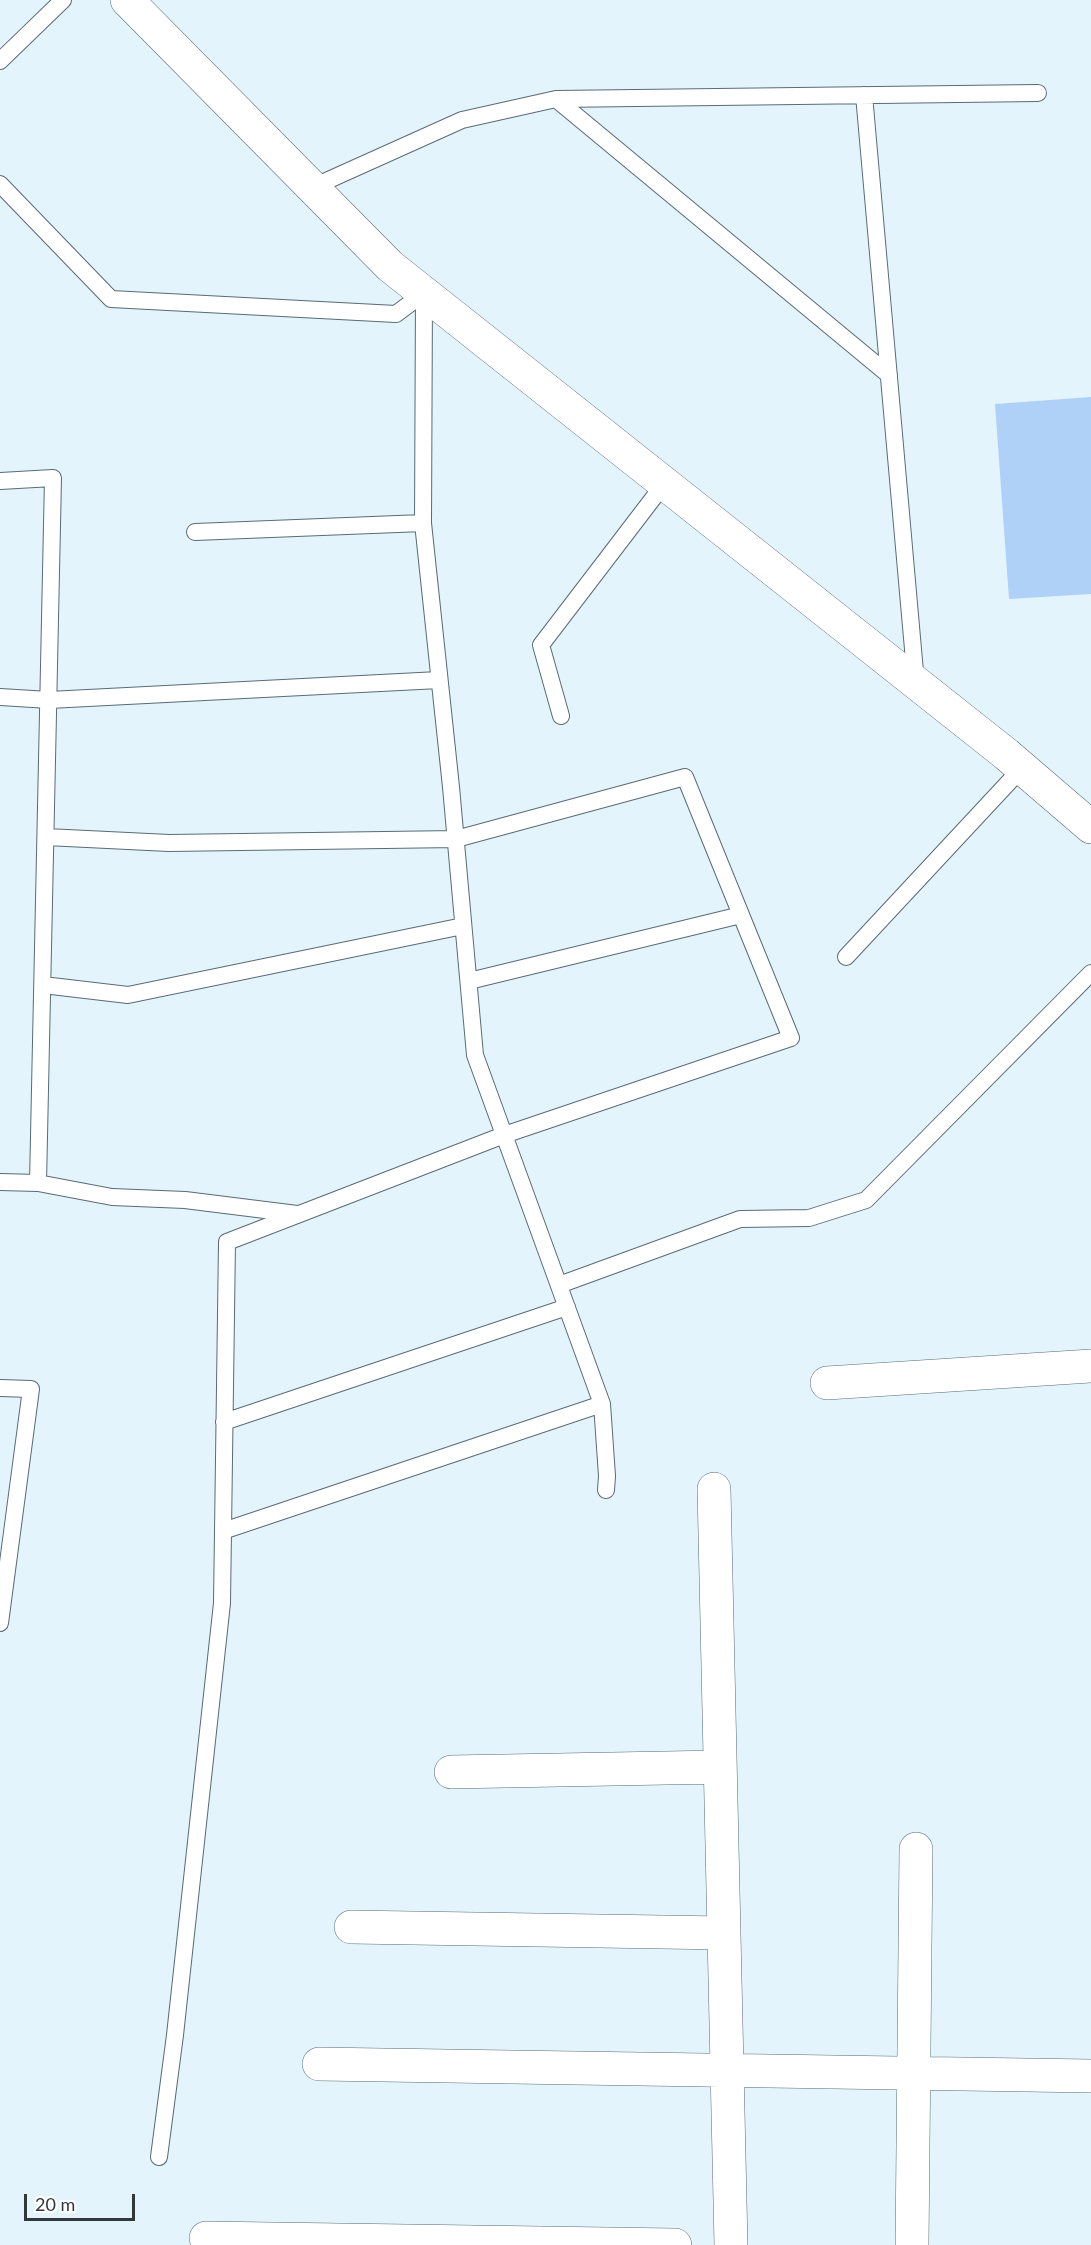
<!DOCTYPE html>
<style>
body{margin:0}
#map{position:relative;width:1091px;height:2245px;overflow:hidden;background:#e4f4fd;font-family:Lato,sans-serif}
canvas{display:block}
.scale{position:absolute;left:24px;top:2194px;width:111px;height:27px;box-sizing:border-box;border:3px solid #30383c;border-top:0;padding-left:8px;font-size:18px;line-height:21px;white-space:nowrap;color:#30383c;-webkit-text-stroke:4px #fff;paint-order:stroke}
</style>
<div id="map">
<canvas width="1091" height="2245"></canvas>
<div class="scale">20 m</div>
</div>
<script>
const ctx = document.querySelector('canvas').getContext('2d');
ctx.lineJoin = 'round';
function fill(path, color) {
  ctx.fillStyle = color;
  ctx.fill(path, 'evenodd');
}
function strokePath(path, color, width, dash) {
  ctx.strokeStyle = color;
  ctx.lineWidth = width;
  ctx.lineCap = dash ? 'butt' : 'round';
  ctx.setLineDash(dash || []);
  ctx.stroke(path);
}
fill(new Path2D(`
 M1091,397V594L1009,599L995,404Z`), '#afd1f7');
const service = new Path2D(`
 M0,61L63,0
 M864,95L916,683
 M556,99L889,375
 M0,184L111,299L396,314L424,293
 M313,187L462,120L556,99L1038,93
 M424,293L423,523L451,787L475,1055L602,1404L607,1476L606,1490
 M0,481L53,478L38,1183
 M195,532L423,523
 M0,697L49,700L439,680
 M561,716L541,645L664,484
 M46,837L169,843L456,839L685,777L791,1038L504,1135L227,1242L222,1603L175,2035L159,2157
 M846,957L1022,768
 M469,981L741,915
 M43,985L128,995L463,926
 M0,1182L38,1183L112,1197L185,1200L297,1214
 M559,1285L740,1219L809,1218L866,1200L1091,973
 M0,1388L31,1389L0,1623
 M224,1422L567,1307
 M223,1531L602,1404`);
const minor = new Path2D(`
 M127,0L390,266L1006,754L1091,827
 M827,1383L1091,1366
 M714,1489L731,2245
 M451,1772L720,1767
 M351,1927L724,1933
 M319,2064L1091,2076
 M206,2238L675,2245
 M912,2245L916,1849`);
strokePath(service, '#596b75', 18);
strokePath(minor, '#596b75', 34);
strokePath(service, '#fff', 16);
strokePath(minor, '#fff', 33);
</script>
